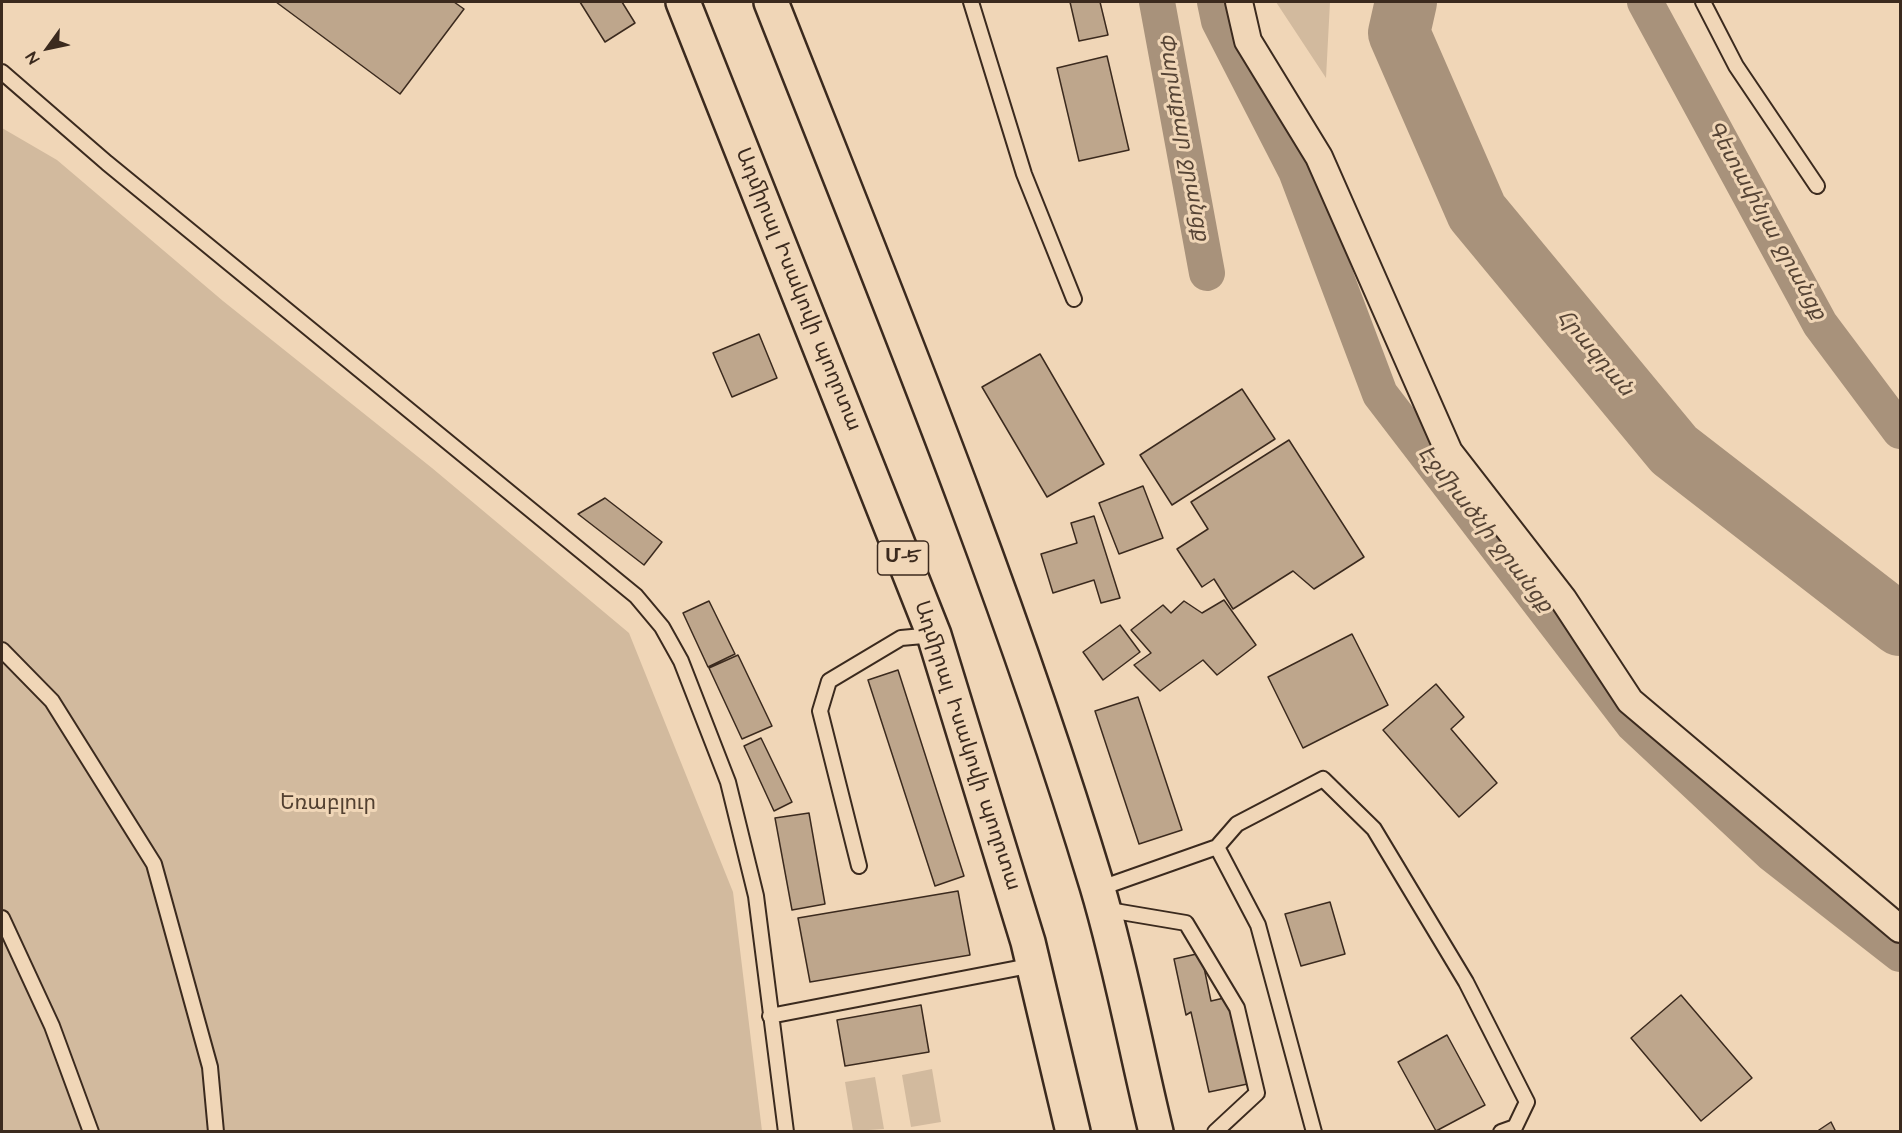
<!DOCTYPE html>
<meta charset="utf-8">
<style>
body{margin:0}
#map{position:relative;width:1902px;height:1133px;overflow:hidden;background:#f0d6b7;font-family:"Architects Daughter",sans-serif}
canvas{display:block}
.frame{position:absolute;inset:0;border:3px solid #3b2a1e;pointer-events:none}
.north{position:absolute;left:18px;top:18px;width:60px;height:60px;-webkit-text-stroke:4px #f0d6b7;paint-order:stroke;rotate:237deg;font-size:16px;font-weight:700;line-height:24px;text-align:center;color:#3b2a1e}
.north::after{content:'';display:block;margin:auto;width:21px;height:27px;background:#3b2a1e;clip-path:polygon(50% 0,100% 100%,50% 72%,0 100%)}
</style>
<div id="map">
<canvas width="1902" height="1133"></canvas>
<div class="frame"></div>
<div class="north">N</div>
</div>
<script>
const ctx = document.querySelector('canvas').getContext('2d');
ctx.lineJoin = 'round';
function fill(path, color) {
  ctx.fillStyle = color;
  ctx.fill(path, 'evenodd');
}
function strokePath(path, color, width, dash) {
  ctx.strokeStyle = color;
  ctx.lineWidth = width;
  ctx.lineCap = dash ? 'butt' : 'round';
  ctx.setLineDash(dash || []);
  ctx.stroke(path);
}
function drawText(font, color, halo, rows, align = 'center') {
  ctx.font = font + ' "Architects Daughter","Noto Sans Armenian",sans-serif';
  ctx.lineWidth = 6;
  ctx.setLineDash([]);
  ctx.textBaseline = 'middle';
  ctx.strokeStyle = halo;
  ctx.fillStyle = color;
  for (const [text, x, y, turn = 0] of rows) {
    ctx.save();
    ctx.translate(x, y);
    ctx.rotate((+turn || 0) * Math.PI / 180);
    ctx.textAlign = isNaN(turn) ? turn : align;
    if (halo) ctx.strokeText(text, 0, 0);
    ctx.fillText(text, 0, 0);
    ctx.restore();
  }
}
fill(new Path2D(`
 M1276,2H1330L1326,78Z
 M2,128L57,160L223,301L432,468L629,633L733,892L762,1131H2Z
 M932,1069L941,1122L911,1127L902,1075Z
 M875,1077L884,1129L853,1131L845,1082Z`), '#d2ba9e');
strokePath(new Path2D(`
 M1157,2L1207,273
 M1215,2L1219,21L1296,171L1380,394L1633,724L1772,854L1900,954
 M1645,2L1820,324L1900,431`), '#a8927b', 36);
strokePath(new Path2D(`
 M1406,2L1399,33L1477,212L1674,450L1900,625`), '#a8927b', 62);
const building = new Path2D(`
 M276,2H454L464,9L400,94Z
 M580,2H622L635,23L605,42Z
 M1070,2H1100L1108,35L1079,41Z
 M1107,56L1129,150L1079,161L1057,68Z
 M759,334L777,378L732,397L713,353Z
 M1040,354L1104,464L1047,497L982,387Z
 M1242,389L1275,439L1172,505L1140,455Z
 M1289,440L1364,557L1314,589L1293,571L1233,609L1214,579L1202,587L1177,549L1208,529L1191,502Z
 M1143,486L1163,538L1119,554L1099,503Z
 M605,498L662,542L644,565L578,514Z
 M1094,516L1120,598L1101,603L1094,580L1053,593L1041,554L1077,543L1071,523Z
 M1224,600L1256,645L1217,675L1203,660L1160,691L1134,665L1151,653L1131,630L1163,605L1171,613L1184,601L1202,613Z
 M709,601L735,654L708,667L683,613Z
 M1120,625L1140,652L1103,680L1083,652Z
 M1352,634L1388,705L1303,748L1268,677Z
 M738,655L772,726L742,739L709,668Z
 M898,670L964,876L935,886L868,680Z
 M1436,684L1464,717L1451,729L1497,783L1459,817L1383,730Z
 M1138,697L1182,830L1139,844L1095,711Z
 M761,738L792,802L774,811L744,746Z
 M809,813L825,904L792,910L775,818Z
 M958,891L970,955L810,982L798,918Z
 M1330,902L1345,954L1301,966L1285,914Z
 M1201,953L1211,1001L1237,995L1257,1082L1209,1092L1191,1012L1186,1015L1174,959Z
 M1681,995L1752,1078L1701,1121L1631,1038Z
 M921,1005L929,1052L845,1066L837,1020Z
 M1447,1035L1485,1105L1436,1131L1398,1062Z
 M1831,1122L1836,1132H1816Z`);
fill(building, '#bea68c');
strokePath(building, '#3b2a1e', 1.5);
const lane = new Path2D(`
 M971,2L1024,174L1074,299
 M1703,2L1736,66L1817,186
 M2,72L107,163L636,596L662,627L681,661L728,782L756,896L786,1132
 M2,650L52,701L154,864L210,1067L216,1132
 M1217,847L1258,925L1314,1132
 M859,866L820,711L829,681L901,638L934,635
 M1098,889L1217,847L1237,824L1323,779L1374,829L1466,982L1527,1102L1515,1127L1501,1132
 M1103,909L1186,923L1237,1008L1257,1093L1215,1132
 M2,918L52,1026L91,1132
 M770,1016L1034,965`);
const street = new Path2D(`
 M1239,2L1248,41L1319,157L1449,452L1563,599L1630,701L1900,929`);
const highway = new Path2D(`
 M683,2L934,635L1028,942L1073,1132
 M771,2C886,294 1006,585 1097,886C1121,966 1136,1050 1156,1132`);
strokePath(lane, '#3b2a1e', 18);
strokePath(street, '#3b2a1e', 30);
strokePath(highway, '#3b2a1e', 38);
strokePath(lane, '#f0d6b7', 14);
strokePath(street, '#f0d6b7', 26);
strokePath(highway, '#f0d6b7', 33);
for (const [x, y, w] of [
 [903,558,51]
]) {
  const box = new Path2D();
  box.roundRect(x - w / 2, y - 17, w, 34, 4.5);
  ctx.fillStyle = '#f0d6b7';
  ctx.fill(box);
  strokePath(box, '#3b2a1e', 1.5);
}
drawText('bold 20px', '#3b2a1e', null, [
 ["Մ-5",903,558]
]);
drawText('21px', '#3b2a1e', '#f0d6b7', [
 ["Ադմիրալ Իսակովի պողոտա",797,290,68],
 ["Ադմիրալ Իսակովի պողոտա",966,746,72]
]);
drawText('21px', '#524031', '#f0d6b7', [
 ["Եռաբլուր",328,805]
]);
drawText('italic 22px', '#564435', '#f0d6b7', [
 ["Փարաքար ջրանցք",1182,137,80],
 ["Գետափնյա ջրանցք",1765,221,61],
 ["Հրազդան",1594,354,50],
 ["Էջմիածնի ջրանցք",1484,530,52]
]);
</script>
